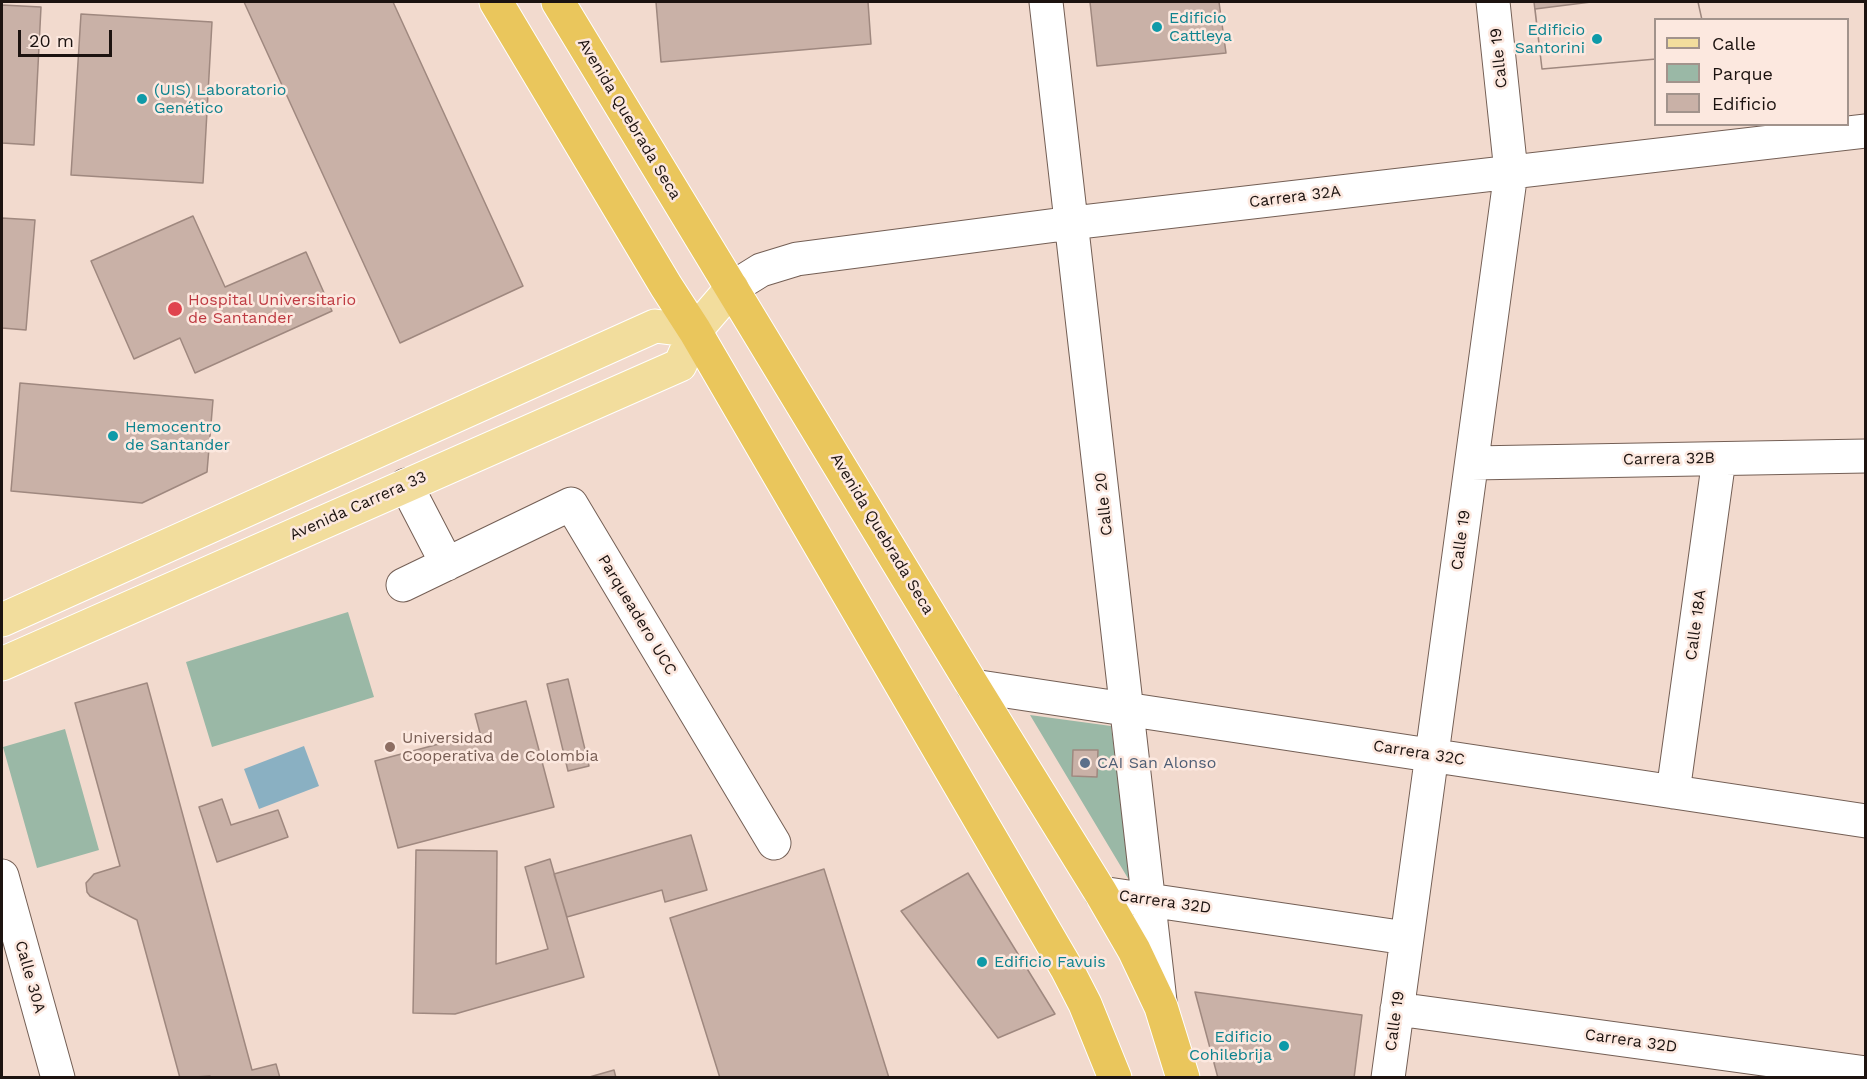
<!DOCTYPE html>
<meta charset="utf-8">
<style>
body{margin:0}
#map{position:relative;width:1867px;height:1079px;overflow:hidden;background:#f2dace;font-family:"Work Sans",sans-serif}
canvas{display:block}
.frame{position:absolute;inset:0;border:3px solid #1c1310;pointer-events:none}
.legend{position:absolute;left:1654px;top:18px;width:195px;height:108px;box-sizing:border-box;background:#fce8df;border:2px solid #a2938c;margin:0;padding:8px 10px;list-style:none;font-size:18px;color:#1c1310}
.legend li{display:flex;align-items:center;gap:12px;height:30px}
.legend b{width:30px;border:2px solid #a2938c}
.scale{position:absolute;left:18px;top:30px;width:94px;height:27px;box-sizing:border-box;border:3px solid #1c1310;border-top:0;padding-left:8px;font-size:18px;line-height:21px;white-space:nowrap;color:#1c1310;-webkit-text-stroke:4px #fce8df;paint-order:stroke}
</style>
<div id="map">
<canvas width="1867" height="1079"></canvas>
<div class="frame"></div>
<ul class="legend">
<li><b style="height:8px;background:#f2dd9d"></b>Calle</li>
<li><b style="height:16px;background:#9ab8a6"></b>Parque</li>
<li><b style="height:16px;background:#c9b1a7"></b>Edificio</li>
</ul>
<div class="scale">20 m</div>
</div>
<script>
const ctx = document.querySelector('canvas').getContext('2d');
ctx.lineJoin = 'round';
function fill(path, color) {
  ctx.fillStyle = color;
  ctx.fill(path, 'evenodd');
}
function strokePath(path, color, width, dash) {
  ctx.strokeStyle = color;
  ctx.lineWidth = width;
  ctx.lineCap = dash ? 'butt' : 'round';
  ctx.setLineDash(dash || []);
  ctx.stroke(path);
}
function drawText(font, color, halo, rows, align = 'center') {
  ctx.font = font + ' "Work Sans",sans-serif';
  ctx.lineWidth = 5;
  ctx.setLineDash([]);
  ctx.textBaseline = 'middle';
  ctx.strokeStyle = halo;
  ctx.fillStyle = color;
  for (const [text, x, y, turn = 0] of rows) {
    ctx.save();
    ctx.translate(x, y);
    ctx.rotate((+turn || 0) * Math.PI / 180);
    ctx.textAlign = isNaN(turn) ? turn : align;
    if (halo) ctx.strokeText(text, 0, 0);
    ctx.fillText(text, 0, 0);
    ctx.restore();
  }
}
fill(new Path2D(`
 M348,612L374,697L212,747L186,662Z
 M1030,715L1111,726L1132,885Z
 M65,729L99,850L37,868L3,747Z`), '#9ab8a6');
fill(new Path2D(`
 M304,746L319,786L259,809L244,769Z`), '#8ab0c2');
const building = new Path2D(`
 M244,2H393L523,286L400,343Z
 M656,2H868L871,44L661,62Z
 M1090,2H1219L1226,53L1097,66Z
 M1534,2H1698L1702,20H1656V59L1542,69Z
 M1591,2H1698L1702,20H1656V59L1542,69L1535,9Z
 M2,5L41,7L34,145L2,143Z
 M81,14L212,22L203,183L71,175Z
 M193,216L225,287L306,252L332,311L195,373L180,338L134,359L91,261Z
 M2,218L35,220L26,330L2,328Z
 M20,383L213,400L207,472L142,503L11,491Z
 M568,679L589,766L568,771L547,684Z
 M147,683L252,1070L276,1064L280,1078H210V1076L180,1078L137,920L90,896L87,892L86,883L94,874L120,866L75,703Z
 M526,701L554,807L398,848L375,761L480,733L475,714Z
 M1073,750H1098L1097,777L1072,776Z
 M222,799L231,825L278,810L288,837L217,862L199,807Z
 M691,835L707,890L665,902L662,890L567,917L554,874Z
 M416,850L497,851L496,964L548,949L525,867L550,859L584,977L455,1014L413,1013Z
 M824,869L889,1078H720L670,918Z
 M968,873L1055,1014L998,1038L901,911Z
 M1195,992L1362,1015L1354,1078H1218Z
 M614,1070L616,1078H586Z`);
fill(building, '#c9b1a7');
strokePath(building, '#9f887f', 1.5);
const minor = new Path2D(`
 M1046,2L1160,1001
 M732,288L761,270L797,259L1072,223L1866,131
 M1472,463L1866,456
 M406,485L447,564
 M403,585L571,504L774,843
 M973,686L1866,821
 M1673,792L1719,459
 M2,876L58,1078
 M1101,893L1406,938
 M1397,1009L1866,1073
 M1388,1078L1511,172L1493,2`);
const major = new Path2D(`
 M2,620L655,326L695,331
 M2,664L680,365L695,331L732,288`);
const highway = new Path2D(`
 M496,2L666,286L695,331L1067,969L1085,1004L1115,1078
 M558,2L973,686L1101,893L1134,950L1161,1007L1183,1078`);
strokePath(minor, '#745f55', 35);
strokePath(major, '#fff', 35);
strokePath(highway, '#fff', 35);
strokePath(minor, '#fff', 33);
strokePath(major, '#f2dd9d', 33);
strokePath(highway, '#eac65c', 33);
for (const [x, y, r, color] of [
 [1157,27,6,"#0f9aa8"],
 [1597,39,6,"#0f9aa8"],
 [142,99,6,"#0f9aa8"],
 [175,309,8,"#e0444e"],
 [113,436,6,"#0f9aa8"],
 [390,747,6,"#8d6e63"],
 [1085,763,6,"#5c6f8a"],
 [982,962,6,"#0f9aa8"],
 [1284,1046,6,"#0f9aa8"]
]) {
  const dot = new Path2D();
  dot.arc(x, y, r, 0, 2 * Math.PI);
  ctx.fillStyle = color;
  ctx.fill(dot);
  strokePath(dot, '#fce8df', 2);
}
drawText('16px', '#0d838f', '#fce8df', [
 ["Edificio",1169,18],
 ["Cattleya",1169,36],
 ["Edificio",1585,30,"right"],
 ["Santorini",1585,48,"right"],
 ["(UIS) Laboratorio",154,90],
 ["Genético",154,108],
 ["Hemocentro",125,427],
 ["de Santander",125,445],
 ["Edificio Favuis",994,962],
 ["Edificio",1272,1037,"right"],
 ["Cohilebrija",1272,1055,"right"]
], 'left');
drawText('16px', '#1c1310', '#fce8df', [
 ["Calle 19",1499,58,-96],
 ["Avenida Quebrada Seca",629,119,59],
 ["Carrera 32A",1295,197,-7],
 ["Carrera 32B",1669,459,-1],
 ["Calle 20",1104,504,-96],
 ["Avenida Carrera 33",358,506,-24],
 ["Avenida Quebrada Seca",882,534,59],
 ["Calle 19",1461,540,-82],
 ["Parqueadero UCC",637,615,59],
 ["Calle 18A",1696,625,-82],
 ["Carrera 32C",1419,753,9],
 ["Carrera 32D",1165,902,8],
 ["Calle 30A",30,977,74],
 ["Calle 19",1395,1021,-82],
 ["Carrera 32D",1631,1041,8]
]);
drawText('16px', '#be3a42', '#fce8df', [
 ["Hospital Universitario",188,300],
 ["de Santander",188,318]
], 'left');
drawText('16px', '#785e54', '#fce8df', [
 ["Universidad",402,738],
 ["Cooperativa de Colombia",402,756]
], 'left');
drawText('16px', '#4e5e75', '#fce8df', [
 ["CAI San Alonso",1097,763]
], 'left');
</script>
